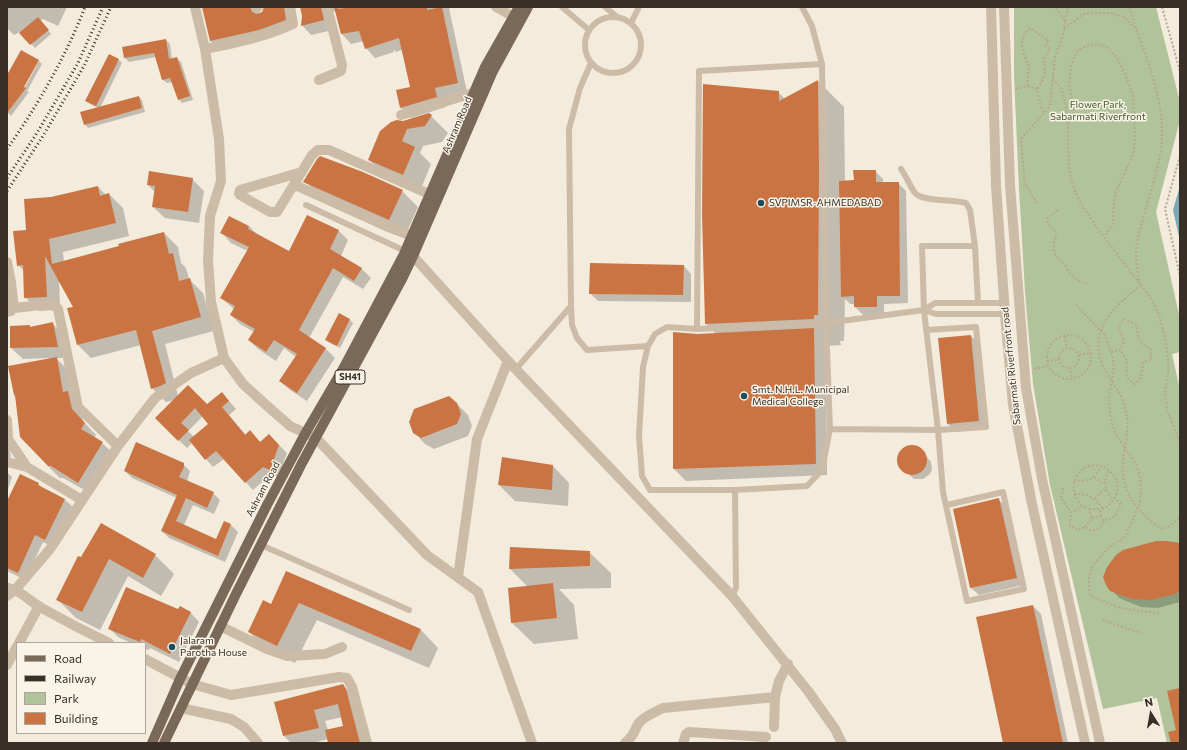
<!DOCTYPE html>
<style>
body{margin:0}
#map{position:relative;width:1187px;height:750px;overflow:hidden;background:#f3ebdc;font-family:Commissioner,sans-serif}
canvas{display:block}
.frame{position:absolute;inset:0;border:8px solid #382f28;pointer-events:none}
.legend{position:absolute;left:16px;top:642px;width:130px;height:92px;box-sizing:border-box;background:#faf4e8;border:1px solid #aca59b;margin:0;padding:5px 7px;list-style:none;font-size:12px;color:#382f28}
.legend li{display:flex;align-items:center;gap:8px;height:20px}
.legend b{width:20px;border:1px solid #aca59b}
.north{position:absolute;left:1131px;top:694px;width:40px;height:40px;-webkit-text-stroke:3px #faf4e8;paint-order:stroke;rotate:349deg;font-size:11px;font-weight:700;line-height:16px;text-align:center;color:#382f28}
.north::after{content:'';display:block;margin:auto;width:14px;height:18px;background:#382f28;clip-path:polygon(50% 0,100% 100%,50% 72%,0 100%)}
</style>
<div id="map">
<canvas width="1187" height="750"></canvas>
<div class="frame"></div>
<ul class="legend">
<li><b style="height:5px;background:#7a6858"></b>Road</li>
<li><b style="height:5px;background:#382f28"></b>Railway</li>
<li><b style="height:11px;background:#b1c39b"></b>Park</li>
<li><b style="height:11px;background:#ca7443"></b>Building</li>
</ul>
<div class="north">N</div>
</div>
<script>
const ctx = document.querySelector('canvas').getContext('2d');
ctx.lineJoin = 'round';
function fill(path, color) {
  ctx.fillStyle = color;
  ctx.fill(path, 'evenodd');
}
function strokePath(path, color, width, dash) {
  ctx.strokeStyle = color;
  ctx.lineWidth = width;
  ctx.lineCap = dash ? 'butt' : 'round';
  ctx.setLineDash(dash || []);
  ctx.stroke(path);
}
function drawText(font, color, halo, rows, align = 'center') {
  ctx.font = font + ' Commissioner,sans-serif';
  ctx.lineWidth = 3;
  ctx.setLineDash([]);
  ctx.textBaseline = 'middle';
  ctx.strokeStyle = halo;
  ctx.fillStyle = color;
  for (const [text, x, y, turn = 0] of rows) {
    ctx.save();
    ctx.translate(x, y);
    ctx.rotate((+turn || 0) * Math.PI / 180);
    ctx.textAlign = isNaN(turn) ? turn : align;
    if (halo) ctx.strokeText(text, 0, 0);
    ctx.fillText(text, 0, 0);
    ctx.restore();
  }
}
fill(new Path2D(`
 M1014,7H1156L1180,102V120L1156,212L1180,319V352L1172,354L1180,390V743H1167L1157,698L1103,709L1050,485L1033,384L1025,292L1019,189L1014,76Z`), '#b1c39b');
fill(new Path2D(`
 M1180,186V241L1173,210Z`), '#7aa8b1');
fill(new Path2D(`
 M7,7H67L58,26L43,19L40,21L51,34L35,48L20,32L14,35L7,28Z
 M203,7H289L293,28L219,49L211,41ZM264,8L261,14L258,15L261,9Z
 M301,7H452L449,8L467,92L444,98L446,107L411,118L401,108L397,91L411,88L402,50L396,52L393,49L394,52L375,58L366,48L364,41L351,44L342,34L336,11L332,12L333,30L311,35L302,25L303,16Z
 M166,40L170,44L172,60L177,58L181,62L193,100L182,103L179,99L172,82L167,83L163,80L156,57L129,62L125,58L123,48Z
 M119,60L122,63L100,108L139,97L142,100L145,112L88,128L85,124L98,108L90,104L86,101Z
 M39,61L42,64L27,91L29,92L11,116L7,112V70L23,91Z
 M818,81L844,107L845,181H855L875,171L883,179V183H898L906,191L908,303L884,304V314L863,315L855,307V304H850L845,299L844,341H840L841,345L826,346L827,475L686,481L674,469V333L697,334H716L706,324L778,92L785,99Z
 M431,116L448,133L442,142L423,146L420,153L431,164L420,191L386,176L369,160L403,122Z
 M192,179L204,191L199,223L165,218L153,207L155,192L148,185Z
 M305,181L402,191L418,207L405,236L321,198Z
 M98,187L106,195L109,194L123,208L129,236L63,252L64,262L164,233L178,247L181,263L186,268L189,279L203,293L214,331L165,344L178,396L207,405L222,393L236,409L229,415L246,435L250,432L261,443L269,435L287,453L278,477L271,474L253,490L224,459L213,467L192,443L187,448L156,418L174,400L166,402L152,388L141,345L91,358L78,345L75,307L59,279L60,310L39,311L25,297L24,271L18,265L27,231L51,198ZM203,416L210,425L194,437L188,431Z
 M307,216L339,231L348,240L341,256L361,268L371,278L363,289L343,277L309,338L326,349L335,358L307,401L290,390L280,381L296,357L284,348L276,361L258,349L249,340L254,332L240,324L231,315L234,309L221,298L248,251L231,243L222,233L249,226L258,235L290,253Z
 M684,266L691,274V302L598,301L590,293Z
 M7,292L10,295L15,315L7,317Z
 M339,314L350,320L353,323L340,348L330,343L326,339Z
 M53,324L64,335L69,358H56L68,370L79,403L83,421L96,435L94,438L102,443L114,454L90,493L63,478H60L48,466L14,395L49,360V358L23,359L11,348L29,326L31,328Z
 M971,336L979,343L987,429L955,432L948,424L940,339Z
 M456,403L468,415L472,426L468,436L434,449L425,444L414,432Z
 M7,428L11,458L7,459Z
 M907,447H916L923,452L931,462L932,470L930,474L923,479H914L901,467L899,463L900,454Z
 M183,464L190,471L187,482L213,493L220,500L214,514L193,505L184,525L217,540L225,523L231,525L238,532L225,562L169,538L162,531L177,498L132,478L125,471Z
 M553,466L569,483L568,506L515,501L499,485Z
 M7,472L12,477L7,492Z
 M38,484L44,489L65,500L73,507L53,547L43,542L25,580L7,571V504Z
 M999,500L1007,507L1024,585L979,595L971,588Z
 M101,524L155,555L174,574L161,596L128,576L100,630L76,618L57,599Z
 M1180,544V602L1158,608L1141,607L1119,598L1105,582L1104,577Z
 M511,548L589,552L611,573V588L559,589L574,605L578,639L534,644L512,623L528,587L510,569Z
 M287,572L420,629L438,648L429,668L317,620L295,663L267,650L249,632L272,606Z
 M1033,606L1041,614L1068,743H1004Z
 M179,610L190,612L199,622L179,662L150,648L149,650L145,649V643H131L118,637L109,628Z
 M343,685L354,697L368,743H329L328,739L313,743H291L284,736L275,703ZM342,717L344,727L328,730L325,721Z`), '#0003');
fill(new Path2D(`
 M202,7H250L252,12L257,14L262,12L264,7H284L286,20L259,30L210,41Z
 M300,7H321L324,20L301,26L302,16Z
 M334,7H338V9L351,7H427V10L442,7L458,83L435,88L437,97L400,108L396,90L410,87L399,38L365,49L359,31L341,34Z
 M38,17L49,30L30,45L19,33Z
 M166,39L169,59L177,57L190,96L178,100L170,78L162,80L154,53L124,58L122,47Z
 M21,50L39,60L24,87L26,88L7,113V75Z
 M109,54L119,59L96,106L85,101Z
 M818,80L819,171L818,315H814V319L705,324L702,215L703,84L779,91V101Z
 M139,96L142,108L84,125L80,112Z
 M429,113L432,115L425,126L407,129L402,141L415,147L403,175L368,160L380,131L391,122L397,120L403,121Z
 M320,156L363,172L403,190L389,220L303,182L317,159Z
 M853,170H876V182H899L900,296H877V307H854V296L841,297L839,181L854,180Z
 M149,171L193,178L188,212L152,207L155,186L147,185Z
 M98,186L100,196L109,193L116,223L49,239L52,264L119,246L118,244L164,232L169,254L173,253L179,281L190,278L201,317L152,331L166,383L160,386L151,389L136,330L77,345L67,308L73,307L45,256L47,297L24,298L23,265L17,266L13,231L26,230L24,199L51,197Z
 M307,215L339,230L330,249L362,268L354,281L333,268L299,330L326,348L297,393L279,381L297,354L274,340L266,352L248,340L255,329L230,315L235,306L220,298L249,247L220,233L229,216L249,226L248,229L289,251Z
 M590,263L684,265L683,295L589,294Z
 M339,313L350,319L337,346L325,340Z
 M53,322L58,347L10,348V326L30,325V327Z
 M814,328L816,464L673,469V332L697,334Z
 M971,335L979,421L947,424L938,338Z
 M57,357L63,392L68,391L72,409L85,423L81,429L103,442L78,483L51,466H48L20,437L15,395H14L8,366Z
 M188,385L207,404L222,392L229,401L222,407L245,435L250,430L260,442L269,434L279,445L270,470L263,467L245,483L216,451L205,460L189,440L208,424L195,408L181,423L189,430L178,441L155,418Z
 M449,396L457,403L461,414L457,424L421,438L413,433L409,422L414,409Z
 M136,442L184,463V467L179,477L214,492L207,508L186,498L176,521L216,539L224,521L231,524L218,556L161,531L177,495L124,471Z
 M897 460a15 15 0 1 1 30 0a15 15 0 1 1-30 0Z
 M502,457L553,465L552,490L498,485Z
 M20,474L39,483L38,485L65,499L45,540L35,535L18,573L7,568V501Z
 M999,498L1017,578L970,588L953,509Z
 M101,523L156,554L143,578L109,559L82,612L56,600L78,556L81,557Z
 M1156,541H1166L1180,543V591L1175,594L1150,600L1133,599L1123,596L1110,591L1107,587L1103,577L1107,567L1116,555L1123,550Z
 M510,547L590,551V566L509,569Z
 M286,571L421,629L411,651L299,603L277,646L248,632L263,600L271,604Z
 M553,583L557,618L511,623L508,588Z
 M126,587L178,609L180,606L191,612L170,654L141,639L140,642L108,629Z
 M1033,605L1063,743H1003L976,617Z
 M343,684L346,689L360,743H328L325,730L343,726L338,704L314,710L319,728L283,736L274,702Z
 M1180,688V743H1171L1168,732L1176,730L1167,691Z`), '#ca7443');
strokePath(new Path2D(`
 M1129,7C1143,53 1167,99 1161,149C1157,175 1148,199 1142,223C1139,233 1136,243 1136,253C1136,264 1138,273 1140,283
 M1162,7L1180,71
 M1065,21L1068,7
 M1064,29L1083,14L1097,13H1111L1124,17L1135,28
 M1052,79C1076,95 1064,151 1071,178C1077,202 1089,216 1103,236C1119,257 1136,278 1151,299L1159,315L1165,338L1168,357V375L1165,392L1167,410L1180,442
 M1027,86L1029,66L1023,52L1022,42L1024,35L1030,28L1048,40L1046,45L1050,49L1043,60C1047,70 1044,81 1037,89
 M1016,89L1027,86L1037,89L1041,107L1044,113
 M1068,123L1073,121V104L1069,85L1071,66L1077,51L1084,47L1092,45H1101L1108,48L1117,58L1126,76L1133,96L1135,136L1133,155L1117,189L1114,201L1113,223L1105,237
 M1180,156L1165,209L1180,276
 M1037,203L1025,184L1021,139L1050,106L1055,57L1063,34L1065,21L1055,7
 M1058,210L1047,219L1048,224C1063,235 1051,239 1054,252C1056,259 1060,259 1064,264C1067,266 1067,269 1069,272C1073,278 1081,282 1087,284
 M1141,285C1124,299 1102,316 1099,339C1096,365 1109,374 1120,394C1123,399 1124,406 1126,411C1130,429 1124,445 1123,462C1120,492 1139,514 1162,529L1170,526L1180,518
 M1076,305L1105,335L1112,355L1114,367L1109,398L1110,411L1112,424L1118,438L1136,464L1140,476L1141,491L1139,505L1125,537L1107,549L1093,565L1089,577V589L1091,596L1120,608L1159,613
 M1047 357a22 22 0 1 1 44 0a22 22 0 1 1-44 0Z
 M1065,336L1067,348
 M1059 358a10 10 0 1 1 20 0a10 10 0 1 1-20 0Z
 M1111,352L1120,350L1124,341L1118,327L1124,319L1136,324L1139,341L1151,350V360L1143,362L1141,378L1135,384C1122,378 1128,372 1127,362C1126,358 1122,354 1120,350
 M1079,355L1091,353
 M1047,361L1060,359
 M1070,367L1072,379
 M1180,367V368
 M1034,369L1048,366
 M1109,471C1102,481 1106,492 1113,500
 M1094,477L1100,482L1105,483
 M1074,480C1087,483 1096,478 1101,466
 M1063,488L1061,498L1071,513
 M1074,494C1087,493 1096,498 1103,509
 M1095,499L1101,492L1106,489
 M1082,506C1070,494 1070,473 1089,466C1102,462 1117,473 1118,487C1118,490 1116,495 1115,498
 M1089,509H1101
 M1100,516L1101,509L1108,506L1115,498L1121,504L1115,516L1104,521
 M1085,527L1092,518L1089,509L1082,506L1071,513L1070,525L1077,530L1085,527L1091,531L1100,528L1104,521L1100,516L1092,518
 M1102,620L1141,633`), '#b7a691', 2, [2, 2]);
strokePath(new Path2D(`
 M562,7L589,30
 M605,7L617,17
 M802,7L812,26L822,64
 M585 45a28 28 0 1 1 56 0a28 28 0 1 1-56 0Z
 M631,23L639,7
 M901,169C906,176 910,186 915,193C922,202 954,199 966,203L970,210L975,246
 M306,205L405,251
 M571,306L572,325L577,338L587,350L648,346L643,367L639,435L642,476L650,490H735L736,588L732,596
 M924,310L936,314H1005
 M697,329L699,71L822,64L826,323L830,429
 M648,346L655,334L667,327L697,329L826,323L924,310L935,303H1004
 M516,369L571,306L569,129L580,88L591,63
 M735,490L807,486L822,470L830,429L938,430L986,427L976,327L926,330
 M947,505L1003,492L1024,589L967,601L943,492L938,430L924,311L922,246H975L978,303
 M261,545L409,610`), '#ccbca7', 6);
strokePath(new Path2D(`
 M195,7L205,49L219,139L221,181L210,216L208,260L211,302L224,358L243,384L265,404L290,426L316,438L427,555L478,592L532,743
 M257,7V8
 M496,7L514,17L519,22
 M205,49C235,43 265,37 293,24L290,7
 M319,80L341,71L342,65L327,7
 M401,115L473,93
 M302,172L240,190L239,193L240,195L270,212H277L312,155L318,150H329L429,194
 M295,185L386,226L412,236
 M7,262L11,282L14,308
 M7,312L14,308L50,304L54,305L58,309L78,407L118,446
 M7,420L8,439L27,467
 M7,462L27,467L82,500
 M458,577L477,439L508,361
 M9,588C21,591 30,601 40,607C63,620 86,632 109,643
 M7,596L15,590L50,549L118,446L155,398L191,373L224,358
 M220,626L267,649L287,656L325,654L342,647
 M19,643L39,606
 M145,659L192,684L231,695L339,677L347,678L352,687L367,743
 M7,665L17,646
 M181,708L231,719L244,727L258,743
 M774,727L775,697
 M625,743C634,735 633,734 638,724C643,717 655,712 663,708L775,697L779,681L788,664
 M683,743L686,734L689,732L766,737`), '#ccbca7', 10);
strokePath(new Path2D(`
 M991,7L996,186L1005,314L1013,405L1032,504L1085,743
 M1004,7L1010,185L1026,388L1042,479L1100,743
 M407,251L413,256L508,361L732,596L808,691L835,729L842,743`), '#ccbca7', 10);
strokePath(new Path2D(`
 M152,743L180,679L267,505L305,434L343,369L404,254L485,67L519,7
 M164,743L236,594L302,463L402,279L413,256L493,71L528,7`), '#7a6858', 10);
strokePath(new Path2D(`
 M7,149C38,105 65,58 85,7
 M7,178L37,133L78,63L103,7
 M7,191L43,136L84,66L111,7`), '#382f28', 3, [1, 3]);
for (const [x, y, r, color] of [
 [761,203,4,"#1c4f5b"],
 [744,396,4,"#1c4f5b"],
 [172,647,4,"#1c4f5b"]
]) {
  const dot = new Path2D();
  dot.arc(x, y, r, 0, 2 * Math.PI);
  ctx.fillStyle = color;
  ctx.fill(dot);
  strokePath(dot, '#faf4e8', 1.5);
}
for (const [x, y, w] of [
 [350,377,30]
]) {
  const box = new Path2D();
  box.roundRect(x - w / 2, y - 7, w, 14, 3);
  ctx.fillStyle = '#faf4e8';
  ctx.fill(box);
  strokePath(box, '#382f28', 1);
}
drawText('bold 9px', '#382f28', null, [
 ["SH41",350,377]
]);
drawText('10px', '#41572b', '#faf4e8', [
 ["Flower Park,",1098,105],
 ["Sabarmati Riverfront",1098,117]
]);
drawText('10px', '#382f28', '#faf4e8', [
 ["Ashram Road",457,125,-67],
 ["Sabarmati Riverfront road",1011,366,-96],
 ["Ashram Road",263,489,-62]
]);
drawText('10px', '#382f28', '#faf4e8', [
 ["SVPIMSR-AHMEDABAD",769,203],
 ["Smt. N.H.L. Municipal",752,390],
 ["Medical College",752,402],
 ["Jalaram",180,641],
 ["Parotha House",180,653]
], 'left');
</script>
